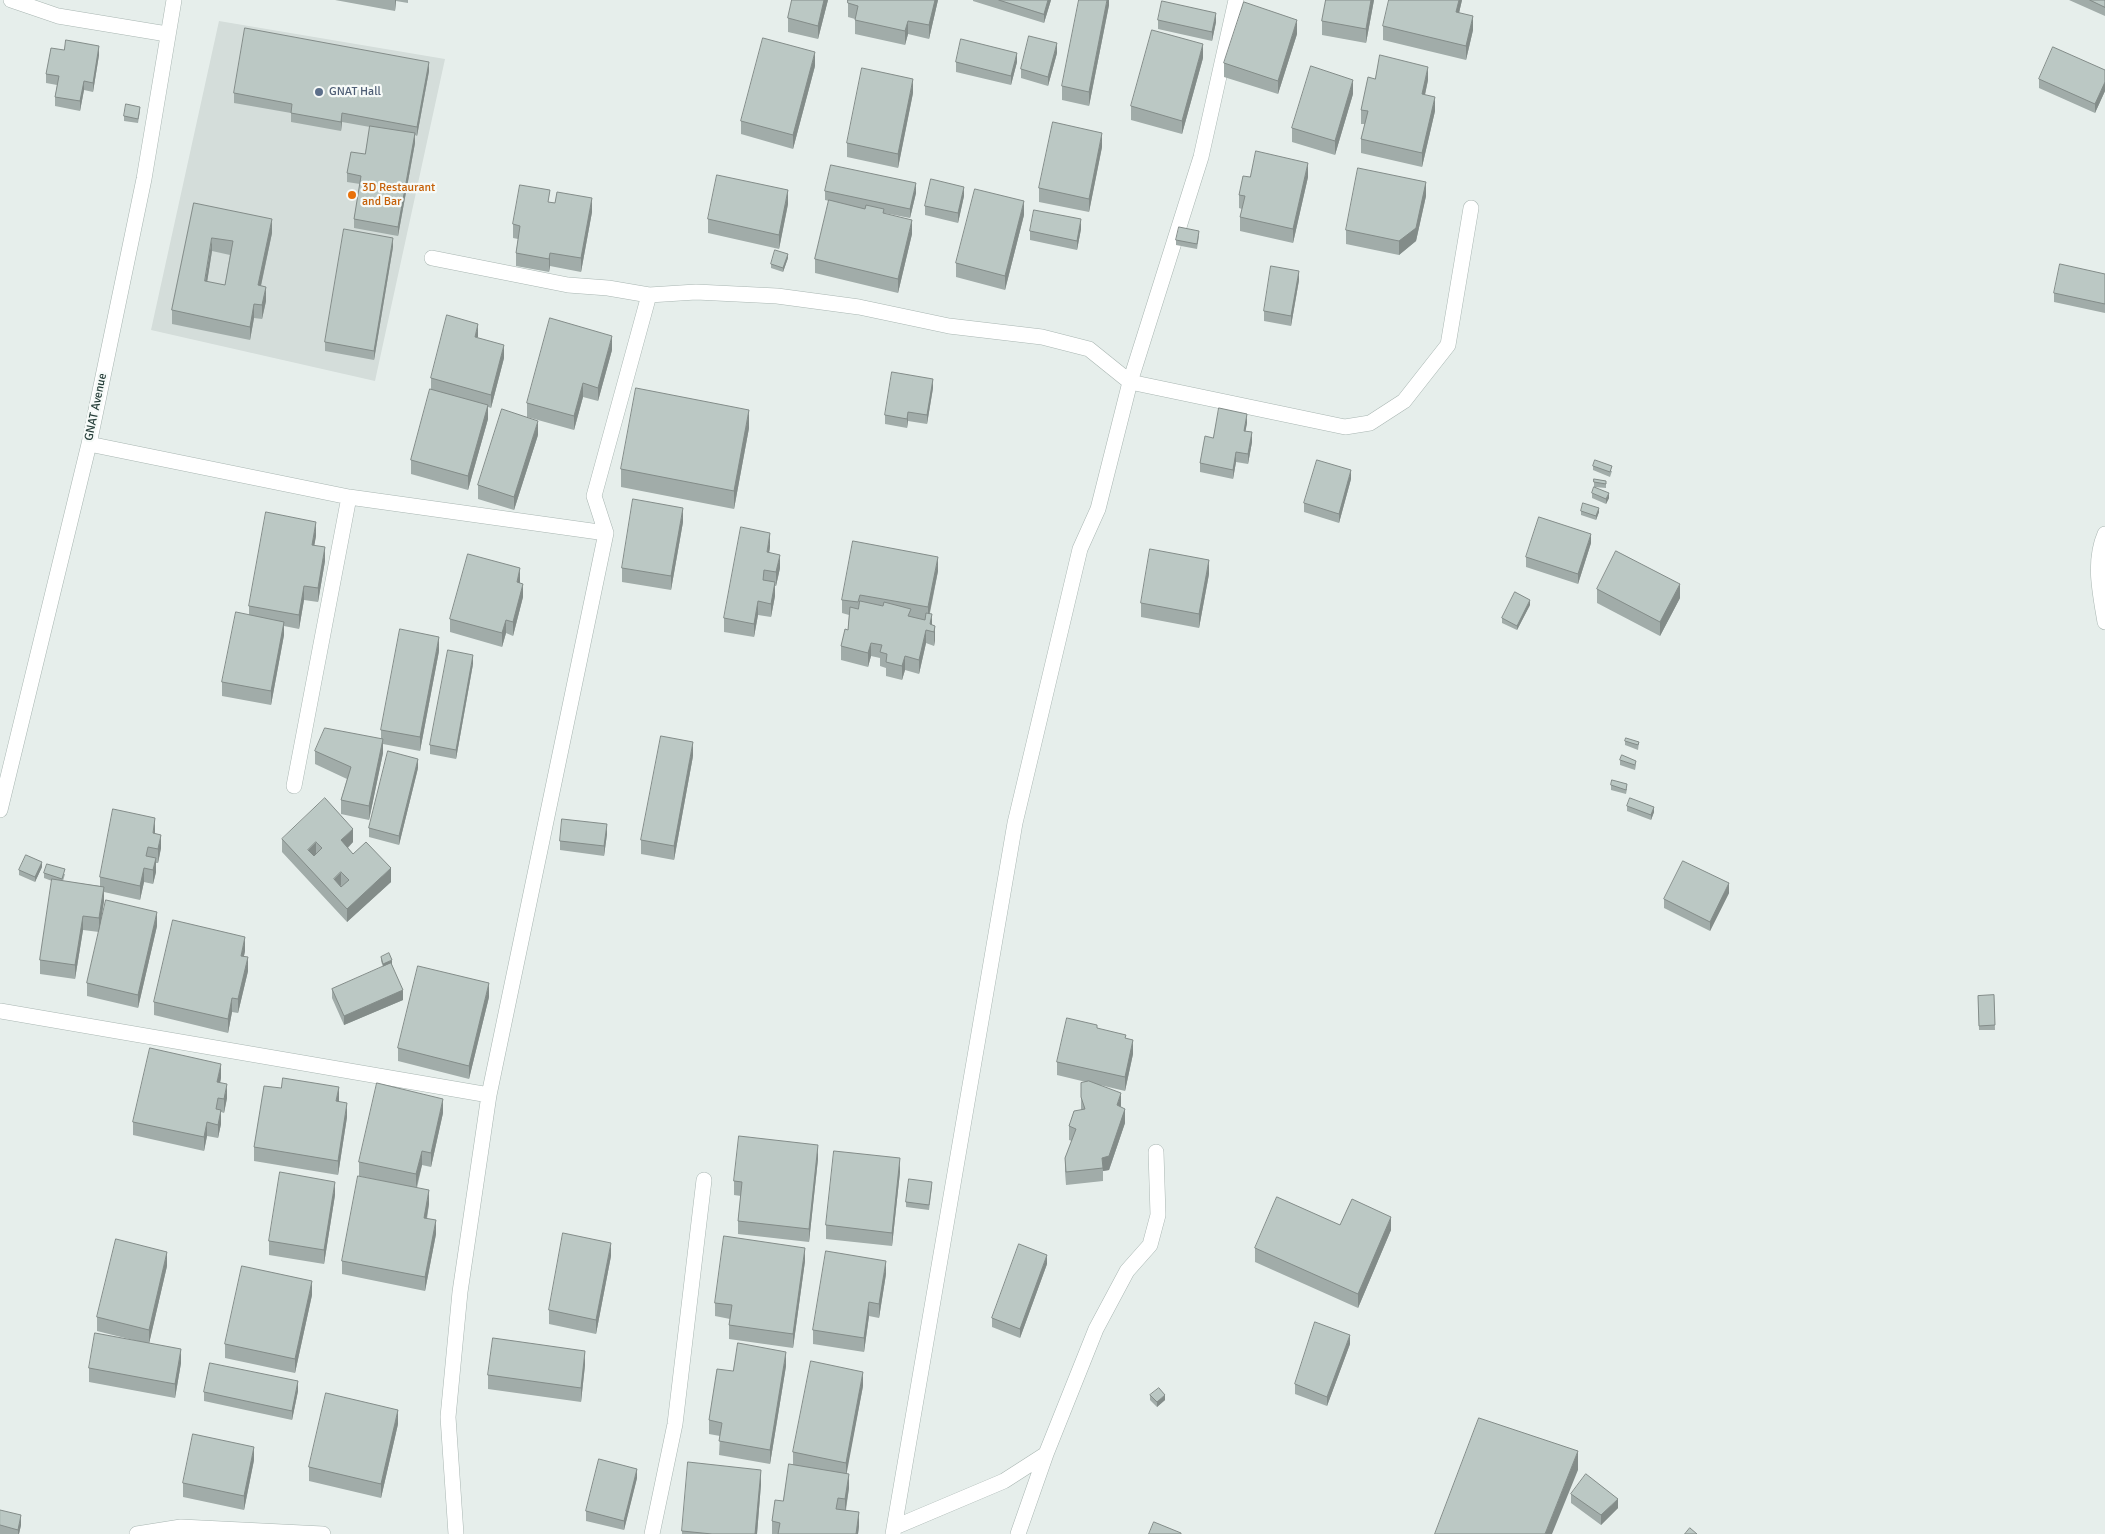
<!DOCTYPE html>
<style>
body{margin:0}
canvas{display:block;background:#e6eeeb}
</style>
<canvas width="2105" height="1534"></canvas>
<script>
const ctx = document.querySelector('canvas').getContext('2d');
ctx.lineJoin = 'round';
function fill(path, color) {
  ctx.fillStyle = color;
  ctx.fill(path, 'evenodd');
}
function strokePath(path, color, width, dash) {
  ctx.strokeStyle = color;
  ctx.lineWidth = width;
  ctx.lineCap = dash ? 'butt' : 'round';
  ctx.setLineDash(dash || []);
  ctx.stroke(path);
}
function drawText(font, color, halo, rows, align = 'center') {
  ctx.font = font + ' Signika,sans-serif';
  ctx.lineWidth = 4.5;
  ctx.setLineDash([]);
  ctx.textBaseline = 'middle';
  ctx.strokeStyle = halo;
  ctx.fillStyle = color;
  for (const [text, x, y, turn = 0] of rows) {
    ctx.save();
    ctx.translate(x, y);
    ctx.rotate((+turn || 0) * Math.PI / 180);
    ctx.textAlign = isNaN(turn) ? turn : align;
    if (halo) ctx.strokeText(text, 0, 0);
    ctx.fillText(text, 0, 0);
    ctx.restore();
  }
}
fill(new Path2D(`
 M219,21L445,59L375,381L151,330Z`), '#d4ddda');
const minor = new Path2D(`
 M11,0L58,16L167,34
 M432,258L568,285L608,288L649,295L696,292L777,296L859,307L949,326L1042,337L1089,349L1130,382L1345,427L1370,423L1404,401L1448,345L1471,208
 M89,444L349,497L606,533
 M2105,534C2093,562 2100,592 2105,622
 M294,786L349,497
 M0,810L89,444L144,179L174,0
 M0,1011L489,1095
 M895,1527L1004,1481L1046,1454
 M137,1534L181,1527L323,1534
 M456,1534L448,1417L460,1292L489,1095L606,533L594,496L649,295
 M652,1534L675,1424L704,1180
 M893,1534L1015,823L1080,549L1098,509L1130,382L1201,157L1236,0
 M1018,1534L1046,1454L1096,1329L1127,1271L1150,1245L1158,1215L1156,1152`);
strokePath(minor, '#a9b6b2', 16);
strokePath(minor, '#fff', 15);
fill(new Path2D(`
 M335,0H408V3L396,1L395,11Z
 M792,0H828L818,39L788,32V18Z
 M938,0L929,39L908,34L905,45L855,34V19L848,17V3Z
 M973,0H1051L1044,23L973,1Z
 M1109,0V5L1089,106L1062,100V86Z
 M1326,0H1374L1366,43L1322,35V21Z
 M1462,0L1459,13L1473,30L1466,60L1383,40V26Z
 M2069,0H2105V16Z
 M1158,20L1216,22L1212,41L1158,29Z
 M1297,34L1278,94L1224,77V63Z
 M64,50L99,55L93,92L84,90L80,111L55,106V97L57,85L46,83V74Z
 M1057,53L1048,86L1021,78V69Z
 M1203,58L1182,134L1131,120V106Z
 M956,62H1017L1011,85L956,72Z
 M815,66L793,149L741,134V121Z
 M2105,70V91L2095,113L2039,88V79Z
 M429,71L417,136L415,135V143L398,236L354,228V219L360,184L347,182V173L365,154L370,127L342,122L341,131L291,122V113L234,103V93Z
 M1428,80L1425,95L1435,111L1422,167L1361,153V139L1365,124H1361V110Z
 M913,93L898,168L847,157V143Z
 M1353,94L1335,155L1292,142V128Z
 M140,111L138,123L124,121V116Z
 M1102,147L1089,212L1039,202V188Z
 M1250,177H1308L1293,243L1240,231V217L1242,209L1239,208V195Z
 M825,191L916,193L910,218L884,213L912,234L898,293L815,273V259L829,201L825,200Z
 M964,196L958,223L925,215V206Z
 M1426,196L1416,241L1399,255L1346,244V230Z
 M550,202L592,212L581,272L550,266L549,272L516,266V253L518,239L513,238V224Z
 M194,203L272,233L261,286L266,301L262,319L254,318L250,340L172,324V310ZM212,251L230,255L225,285L207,282Z
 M788,204L779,249L708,233V219Z
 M1024,215L1005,290L956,277V263Z
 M1081,229L1077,250L1030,240V231Z
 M1199,236L1197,249L1176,245V240Z
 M393,247L374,360L325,351V342Z
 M788,258L783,272L771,268V264Z
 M2105,274V313L2054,302V293Z
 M1299,280L1291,326L1264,321V311Z
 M478,338L504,358L491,408L488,407V419L468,490L411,474V460L431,389V378Z
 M612,350L598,401L583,397L574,430L527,417V403Z
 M933,388L927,424L908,421L907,428L885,424V415Z
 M1247,423L1245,431L1252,442L1248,464L1236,462L1233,479L1200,472V463L1213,438Z
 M749,428L734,509L621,487V469Z
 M538,435L514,510L478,499V485Z
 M1593,466L1612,471L1610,477L1593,470Z
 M1351,479L1339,523L1304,512V503Z
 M1594,479L1606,481V488L1594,487Z
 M1592,493L1609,498L1606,504L1592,498Z
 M1581,511L1599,512L1596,520L1581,515Z
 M683,522L671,590L622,582V568Z
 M316,536L314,545L325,561L318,602L304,600L299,629L284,626V635L271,705L222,696V682L249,614V606Z
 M1591,543L1578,584L1526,567V557Z
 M770,547L769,552L780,568L776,586H775V596L771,617L758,615L754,637L724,632V618Z
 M938,571L930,613L932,625L935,626V640L934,646L926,643L919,674L905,670L902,680L886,676V668L880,666V658L871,656L868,667L841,660V646L848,630L849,615L842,613V600Z
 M1209,574L1199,628L1141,617V603Z
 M520,583L523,597L513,636L506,633L502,647L450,632V619Z
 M1597,589L1680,598L1660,636L1597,603Z
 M1530,605L1517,630L1502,623V618Z
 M439,651L420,751L383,744V753L369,820L341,814V800L347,779L315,764V751L381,739V730Z
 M473,664L456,759L430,754V745Z
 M1625,741L1639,742L1638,750L1625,745Z
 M693,756L674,860L641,854V840Z
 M1620,760L1636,765L1635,770L1620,765Z
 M418,768L399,845L369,837V828Z
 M1611,785L1627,789L1626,794L1611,790Z
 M1627,806L1654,812L1651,820L1627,811Z
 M155,832V833L161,848L158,863H156V872L153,884L144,882L140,900L104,892V901L100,928L157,926L138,1008L87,996V983L99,932L83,930L75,979L40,974V960L52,881L44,878V873L65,874L63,881L100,886V877Z
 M607,834L604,856L560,850V841Z
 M282,839L353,842L348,848L353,854L391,882L347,922L282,852Z
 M42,867L35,882L19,875V870Z
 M1729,893L1710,931L1664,908V899Z
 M245,951L244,956L248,971L238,1013L232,1012L228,1033L154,1015V1002Z
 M381,957L392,964V965L403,1000L344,1025L332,998V989L383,967L381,961Z
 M1994,995L1995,1030H1979L1978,996Z
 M489,997L469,1079L398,1061V1048Z
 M1097,1029L1126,1039L1133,1054L1125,1091L1100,1085L1121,1107L1125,1123L1109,1170L1103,1171V1181L1066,1185L1065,1172V1158L1072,1141L1069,1140V1126L1081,1110V1083L1086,1082L1057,1075V1062Z
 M221,1078L220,1083L227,1098L224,1113L221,1112V1124L218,1138L207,1136L204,1151L133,1135V1122Z
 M443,1113L431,1167L422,1165L417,1188L429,1204L427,1219L436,1234L425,1291L342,1274V1261L401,1185L359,1176V1162Z
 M347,1117L338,1175L254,1161V1147Z
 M818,1159L809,1242L738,1234V1221L741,1196L734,1195V1181Z
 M900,1172L892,1246L826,1239V1225Z
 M932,1187L929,1210L906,1207V1202Z
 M335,1195L324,1264L269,1255V1241Z
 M1340,1225L1391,1230L1358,1308L1255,1262V1248Z
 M611,1256L596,1334L549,1324V1310Z
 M805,1261L793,1348L729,1339V1325L730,1319L715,1316V1303Z
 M1047,1264L1020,1338L992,1327V1318Z
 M167,1266L149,1343L181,1363L175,1398L89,1382V1368L145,1343L97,1331V1317Z
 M886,1274L879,1318L869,1316L864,1352L813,1344V1330Z
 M312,1295L295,1373L225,1358V1344Z
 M1350,1344L1327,1406L1295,1394V1384Z
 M585,1365L581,1402L488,1389V1375Z
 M786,1366L770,1464L719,1455L720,1436L709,1434V1420L733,1371Z
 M863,1386L846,1473L849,1488L846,1510L859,1526L858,1534H772V1521L783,1501L793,1465V1452Z
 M298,1391L292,1420L204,1401V1392Z
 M1150,1395L1165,1400L1157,1407L1150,1400Z
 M398,1424L381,1498L309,1481V1467Z
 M254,1460L244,1510L183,1497V1483Z
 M637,1478L624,1530L586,1521V1511Z
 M761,1484L757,1534H682V1531Z
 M1571,1494L1618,1508L1601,1525L1571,1503Z
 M0,1510L21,1525L19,1534H0Z`), '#a1aca9');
fill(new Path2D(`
 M395,0H396V1L395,11Z
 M824,0H828L818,39V26Z
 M935,0H938L929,39V25Z
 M1048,0H1051L1044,23V14Z
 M1107,0H1109V5L1089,106V92Z
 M1371,0H1374L1366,43V29Z
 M1459,0H1462L1456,26V12Z
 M1216,13V22L1212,41V32Z
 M1473,16V30L1466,60V46Z
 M1297,20V34L1278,94V81Z
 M908,21V34L905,45V31Z
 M1057,43V53L1048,86V77Z
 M1203,44V58L1182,134V121Z
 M99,46V55L93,92V83Z
 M815,52V66L793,149V135Z
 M1017,53V62L1011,85V76Z
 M429,62V71L417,136V127Z
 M1428,67V80L1422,108V94Z
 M913,79V93L898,168V154Z
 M1353,80V94L1335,155V141Z
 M84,81V90L80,111V101Z
 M2105,82V91L2095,113V104Z
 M1435,97V111L1422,167V153Z
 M342,113V122L341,131V122Z
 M415,133V143L398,236V227Z
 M1102,133V147L1089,212V199Z
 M1308,163V177L1293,243V229Z
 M1426,182V196L1416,241L1399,255V241Z
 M916,183V193L910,218V209Z
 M964,187V196L958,223V213Z
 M788,190V204L779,249V235Z
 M592,198V212L581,272V258Z
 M1024,201V215L1005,290V276Z
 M272,219V233L258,299V285Z
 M1081,219V229L1077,250V241Z
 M912,220V234L898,293V279Z
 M212,238V251L205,295V281Z
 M393,238V247L374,360V351Z
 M550,253V266L549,272V259Z
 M788,254V258L783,272V268Z
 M1299,271V280L1291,326V316Z
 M266,287V301L262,319V305Z
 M254,304V318L250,340V327Z
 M478,324V337H475Z
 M612,336V350L598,401V388Z
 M504,345V358L491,408V395Z
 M933,379V388L927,424V415Z
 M583,383V397L574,430V416Z
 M488,405V419L468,490V476Z
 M749,410V428L734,509V491Z
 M908,412V421L907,428V419Z
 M1247,414V423L1244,440V431Z
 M538,421V435L514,510V497Z
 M1252,432V442L1248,464V454Z
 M1236,452V462L1233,479V470Z
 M1351,470V479L1339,523V514Z
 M1609,493V498L1606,504V499Z
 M683,508V522L671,590V576Z
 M1599,508V512L1596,520V516Z
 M316,522V536L312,559V545Z
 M770,533V547L767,566V552Z
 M1591,534V543L1578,584V574Z
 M325,547V561L318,602V588Z
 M780,555V568L776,586V572Z
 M938,557V571L928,620V607Z
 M1209,560V574L1199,628V614Z
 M520,568V582L517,596V582Z
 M775,582V596L771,617V604Z
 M523,584V597L513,636V622Z
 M1680,584V598L1660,636V622Z
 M304,586V600L299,629V615Z
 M1530,600V605L1517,630V626Z
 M758,601V615L754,637V624Z
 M932,614V628L930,624Z
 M506,620V633L502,647V633Z
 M284,622V635L271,705V691Z
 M935,626V640L934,646V632Z
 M926,630V643L919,674V660Z
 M439,637V651L420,751V737Z
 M871,643V656L868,667V653Z
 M473,655V664L456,759V750Z
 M905,656V670L902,680V666Z
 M383,739V753L369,820V806Z
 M693,742V756L674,860V846Z
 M418,759V768L399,845V836Z
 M1654,807V812L1651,820V815Z
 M155,818V832L153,846V833Z
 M607,824V834L604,856V846Z
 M353,829V842L341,854V840Z
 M161,835V848L158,863V849Z
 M316,842V855L308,864V850Z
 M156,858V872L153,884V870Z
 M42,862V867L35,882V877Z
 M144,868V882L140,900V886Z
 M391,868V882L347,922V909Z
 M341,872V885L334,893V879Z
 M1729,883V893L1710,931V922Z
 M104,887V901L99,932V918Z
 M157,912V926L138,1008V995Z
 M83,916V930L75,979V965Z
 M245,937V951L241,969V956Z
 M248,957V971L238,1013V999Z
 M392,960V964L383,968V964Z
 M489,983V997L469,1079V1066Z
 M403,990V1000L344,1025V1016Z
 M232,998V1012L228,1033V1019Z
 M1133,1040V1054L1125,1091V1077Z
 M221,1064V1078L217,1096V1082Z
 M227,1084V1098L224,1113V1099Z
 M339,1087V1101L336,1115V1101Z
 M1121,1093V1107L1117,1118V1105Z
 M443,1099V1113L431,1167V1153Z
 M347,1103V1117L338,1175V1161Z
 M1125,1109V1123L1109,1170L1103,1171L1102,1158Z
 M221,1110V1124L218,1138V1125Z
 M207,1122V1136L204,1151V1137Z
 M818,1145V1159L809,1242V1229Z
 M422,1151V1165L416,1188V1174Z
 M900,1158V1172L892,1246V1233Z
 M335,1182V1195L324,1264V1250Z
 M429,1190V1204L424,1232V1218Z
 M1391,1217V1230L1358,1308V1294Z
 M436,1220V1234L425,1291V1277Z
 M611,1243V1256L596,1334V1320Z
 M805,1248V1261L793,1348V1334Z
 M167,1252V1266L149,1344V1330Z
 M1047,1255V1264L1020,1338V1329Z
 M886,1261V1274L879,1318V1304Z
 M312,1281V1295L295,1373V1359Z
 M869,1302V1316L864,1352V1338Z
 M1350,1335V1344L1327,1406V1397Z
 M181,1349V1363L175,1398V1384Z
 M585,1351V1365L581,1402V1388Z
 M786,1352V1366L770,1464V1450Z
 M863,1372V1386L846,1477V1463Z
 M298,1381V1391L292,1420V1411Z
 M1165,1395V1400L1157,1407V1402Z
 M398,1410V1424L381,1498V1484Z
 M254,1447V1460L244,1510V1496Z
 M1578,1451V1470L1552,1534H1545Z
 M637,1469V1478L624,1530V1521Z
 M761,1470V1484L757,1534H755Z
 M849,1474V1488L845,1513V1499Z
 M1618,1499V1508L1601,1525V1515Z
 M859,1512V1526L858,1534H856Z
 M21,1515V1525L19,1534H18V1530Z`), '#838c89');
const building = new Path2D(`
 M792,0H824L818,26L788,18Z
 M848,0H935L929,25L908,21L905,31L855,20L858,6L848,3Z
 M999,0H1048L1044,14Z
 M1079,0H1107L1089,92L1062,86Z
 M1326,0H1371L1366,29L1322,21Z
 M1389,0H1459L1456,12L1473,16L1466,46L1383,26Z
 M2090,0H2105V7Z
 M1162,1L1216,13L1212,32L1158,20Z
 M1244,2L1297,20L1278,81L1224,63Z
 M245,28L429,62L417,127L342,113L341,122L291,113L292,104L234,93Z
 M1152,30L1203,44L1182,121L1131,106Z
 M1029,36L1057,43L1048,77L1021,69Z
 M763,38L815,52L793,135L741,121Z
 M961,39L1017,53L1011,76L956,62Z
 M66,40L99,46L93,83L84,81L80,101L55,97L59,76L46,74L51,48L64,50Z
 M2053,47L2105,70V82L2095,104L2039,79Z
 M1380,55L1428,67L1422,94L1435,97L1422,153L1361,139L1368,111L1361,110L1368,77L1375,79Z
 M1311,66L1353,80L1335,141L1292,128Z
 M862,68L913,79L898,154L847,143Z
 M126,104L140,107L138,119L124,116Z
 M1053,122L1102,133L1089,199L1039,188Z
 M370,126L415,133L398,227L354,219L361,176L347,173L351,152L365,154Z
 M1256,151L1308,163L1293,229L1240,217L1245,196L1239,195L1243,176L1250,177Z
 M831,165L916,183L910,209L825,191Z
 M1358,168L1426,182L1416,228L1399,241L1346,230Z
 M717,175L788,190L779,235L708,219Z
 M931,179L964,187L958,213L925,206Z
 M520,185L550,190L548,202L555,203L557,192L592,198L581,258L550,253L549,259L516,253L520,226L513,224Z
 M975,189L1024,201L1005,276L956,263Z
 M829,200L865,209L866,205L884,209L883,213L912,220L898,279L815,259Z
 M194,203L272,219L258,285L266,287L262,305L254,304L250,327L172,310ZM212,238L233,241L225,285L205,281Z
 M1034,210L1081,219L1077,241L1030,231Z
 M1179,227L1199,231L1197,244L1176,240Z
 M344,229L393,238L374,351L325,342Z
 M775,250L788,254L783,268L771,264Z
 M2060,264L2105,274V304L2054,293Z
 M1271,266L1299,271L1291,316L1264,311Z
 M447,315L478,324L475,337L504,345L491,395L431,378Z
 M550,318L612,336L598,388L583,383L574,416L527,403Z
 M892,372L933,379L927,415L908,412L907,419L885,415Z
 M636,388L749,410L734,491L621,469Z
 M430,389L488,405L468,476L411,460Z
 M1219,408L1247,414L1244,431L1252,432L1248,454L1236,452L1233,470L1200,463L1205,436L1213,438Z
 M502,409L538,421L514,497L478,485Z
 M1317,460L1351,470L1339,514L1304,503Z
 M1595,460L1612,466L1610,472L1593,466Z
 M1594,479L1606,481V484L1594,482Z
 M1594,487L1609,493L1606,499L1592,493Z
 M633,499L683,508L671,576L622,568Z
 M1583,503L1599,508L1596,516L1581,511Z
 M266,512L316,522L312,545L325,547L318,588L304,586L299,615L249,606Z
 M1539,517L1591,534L1578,574L1526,557Z
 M741,527L770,533L767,552L780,555L776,572L764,570L763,580L775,582L771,604L758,601L754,624L724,618Z
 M853,541L938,557L928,607L860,595L858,602L842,600Z
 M1150,549L1209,560L1199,614L1141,603Z
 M1616,551L1680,584L1660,622L1597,589Z
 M468,554L520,568L517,582L523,584L513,622L506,620L502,633L450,619Z
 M1515,592L1530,600L1517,626L1502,618Z
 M860,601L883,606L884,602L911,609L908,616L925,620L926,613L932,614L930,624L935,626L934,632L926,630L919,660L905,656L902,666L886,662L887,654L880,652L882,645L871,643L868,653L841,646L845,629L848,630L850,607L858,609Z
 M236,612L284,622L271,691L222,682Z
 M400,629L439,637L420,737L381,730Z
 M448,650L473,655L456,750L430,745Z
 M325,728L383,739L369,806L341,800L351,767L315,751Z
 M661,736L693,742L674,846L641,840Z
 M1626,738L1639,742L1638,745L1625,741Z
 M388,751L418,759L399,836L369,828Z
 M1622,755L1636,761L1635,765L1620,760Z
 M1612,780L1627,784L1626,790L1611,785Z
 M325,798L353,829L341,840L353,854L366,842L391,868L347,909L282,839ZM316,842L322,848L314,856L308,850ZM341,872L349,880L341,887L334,879Z
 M1630,798L1654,807L1651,815L1627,806Z
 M113,809L155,818L153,833L161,835L158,849L148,847L146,856L156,858L153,870L144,868L140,886L100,877Z
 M562,819L607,824L604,846L560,841Z
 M26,855L42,862L35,877L19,870Z
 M1683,861L1729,883L1710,922L1664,899Z
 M47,864L65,869L62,879L44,873Z
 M52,879L104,887L99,918L83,916L75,965L40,960Z
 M106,900L157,912L138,995L87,983Z
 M173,920L245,937L241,956L248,957L238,999L232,998L228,1019L154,1002Z
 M389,953L392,960L383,964L381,957Z
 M391,963L403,990L344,1016L332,989Z
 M418,966L489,983L469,1066L398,1048Z
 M1994,995L1995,1025L1979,1026L1978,996Z
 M1067,1018L1097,1025V1028L1126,1035L1125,1038L1133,1040L1125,1077L1057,1062Z
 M150,1048L221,1064L217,1082L227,1084L224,1099L218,1098L216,1109L221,1110L218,1125L207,1122L204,1137L133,1122Z
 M283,1078L339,1087L336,1101L347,1103L338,1161L254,1147L264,1086L281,1088Z
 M1089,1081L1121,1093L1117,1105L1125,1109L1109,1156L1102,1158L1103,1168L1066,1172L1065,1158L1076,1129L1069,1126L1074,1111L1085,1109L1081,1097V1083Z
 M377,1083L443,1099L431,1153L422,1151L416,1174L359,1162Z
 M739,1136L818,1145L809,1229L738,1221L742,1182L734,1181Z
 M834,1151L900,1158L892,1233L826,1225Z
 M280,1172L335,1182L324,1250L269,1241Z
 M358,1176L429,1190L424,1218L436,1220L425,1277L342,1261Z
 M909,1179L932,1182L929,1205L906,1202Z
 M1277,1197L1340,1225L1352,1199L1391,1217L1358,1294L1255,1248Z
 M563,1233L611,1243L596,1320L549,1310Z
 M724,1236L805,1248L793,1334L729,1325L732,1305L715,1303Z
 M116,1239L167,1252L149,1330L97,1317Z
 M1019,1244L1047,1255L1020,1329L992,1318Z
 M826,1251L886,1261L879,1304L869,1302L864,1338L813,1330Z
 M242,1266L312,1281L295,1359L225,1344Z
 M1315,1322L1350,1335L1327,1397L1295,1384Z
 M95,1333L181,1349L175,1384L89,1368Z
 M493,1338L585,1351L581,1388L488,1375Z
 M738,1343L786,1352L770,1450L719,1441L722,1423L709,1420L717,1369L733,1371Z
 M811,1361L863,1372L846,1463L793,1452Z
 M210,1363L298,1381L292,1411L204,1392Z
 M1159,1388L1165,1395L1157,1402L1150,1395Z
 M326,1393L398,1410L381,1484L309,1467Z
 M1479,1418L1578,1451L1545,1534H1435Z
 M193,1434L254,1447L244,1496L183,1483Z
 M599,1459L637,1469L624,1521L586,1511Z
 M688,1462L761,1470L755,1534H712L682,1531Z
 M789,1464L849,1474L845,1499L838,1498L836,1509L859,1512L856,1534H778L780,1523L772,1521L775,1500L783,1501Z
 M1586,1474L1618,1499L1601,1515L1571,1494Z
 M0,1510L21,1515L18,1530L0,1525Z
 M1154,1522L1181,1533V1534H1149Z
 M1690,1528L1697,1534H1685Z`);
fill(building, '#bbc8c4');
strokePath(building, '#838c89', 1);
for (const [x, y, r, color] of [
 [319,92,5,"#5c6f8a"],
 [352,195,5,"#e8710a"]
]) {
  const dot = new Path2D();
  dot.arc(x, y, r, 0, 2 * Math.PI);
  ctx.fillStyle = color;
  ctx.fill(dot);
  strokePath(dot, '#f6faf8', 2);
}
drawText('12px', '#4e5e75', '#f6faf8', [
 ["GNAT Hall",329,92]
], 'left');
drawText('12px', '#c56008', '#f6faf8', [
 ["3D Restaurant",362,188],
 ["and Bar",362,202]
], 'left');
drawText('12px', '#263e39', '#f6faf8', [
 ["GNAT Avenue",96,407,-78]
]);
</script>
